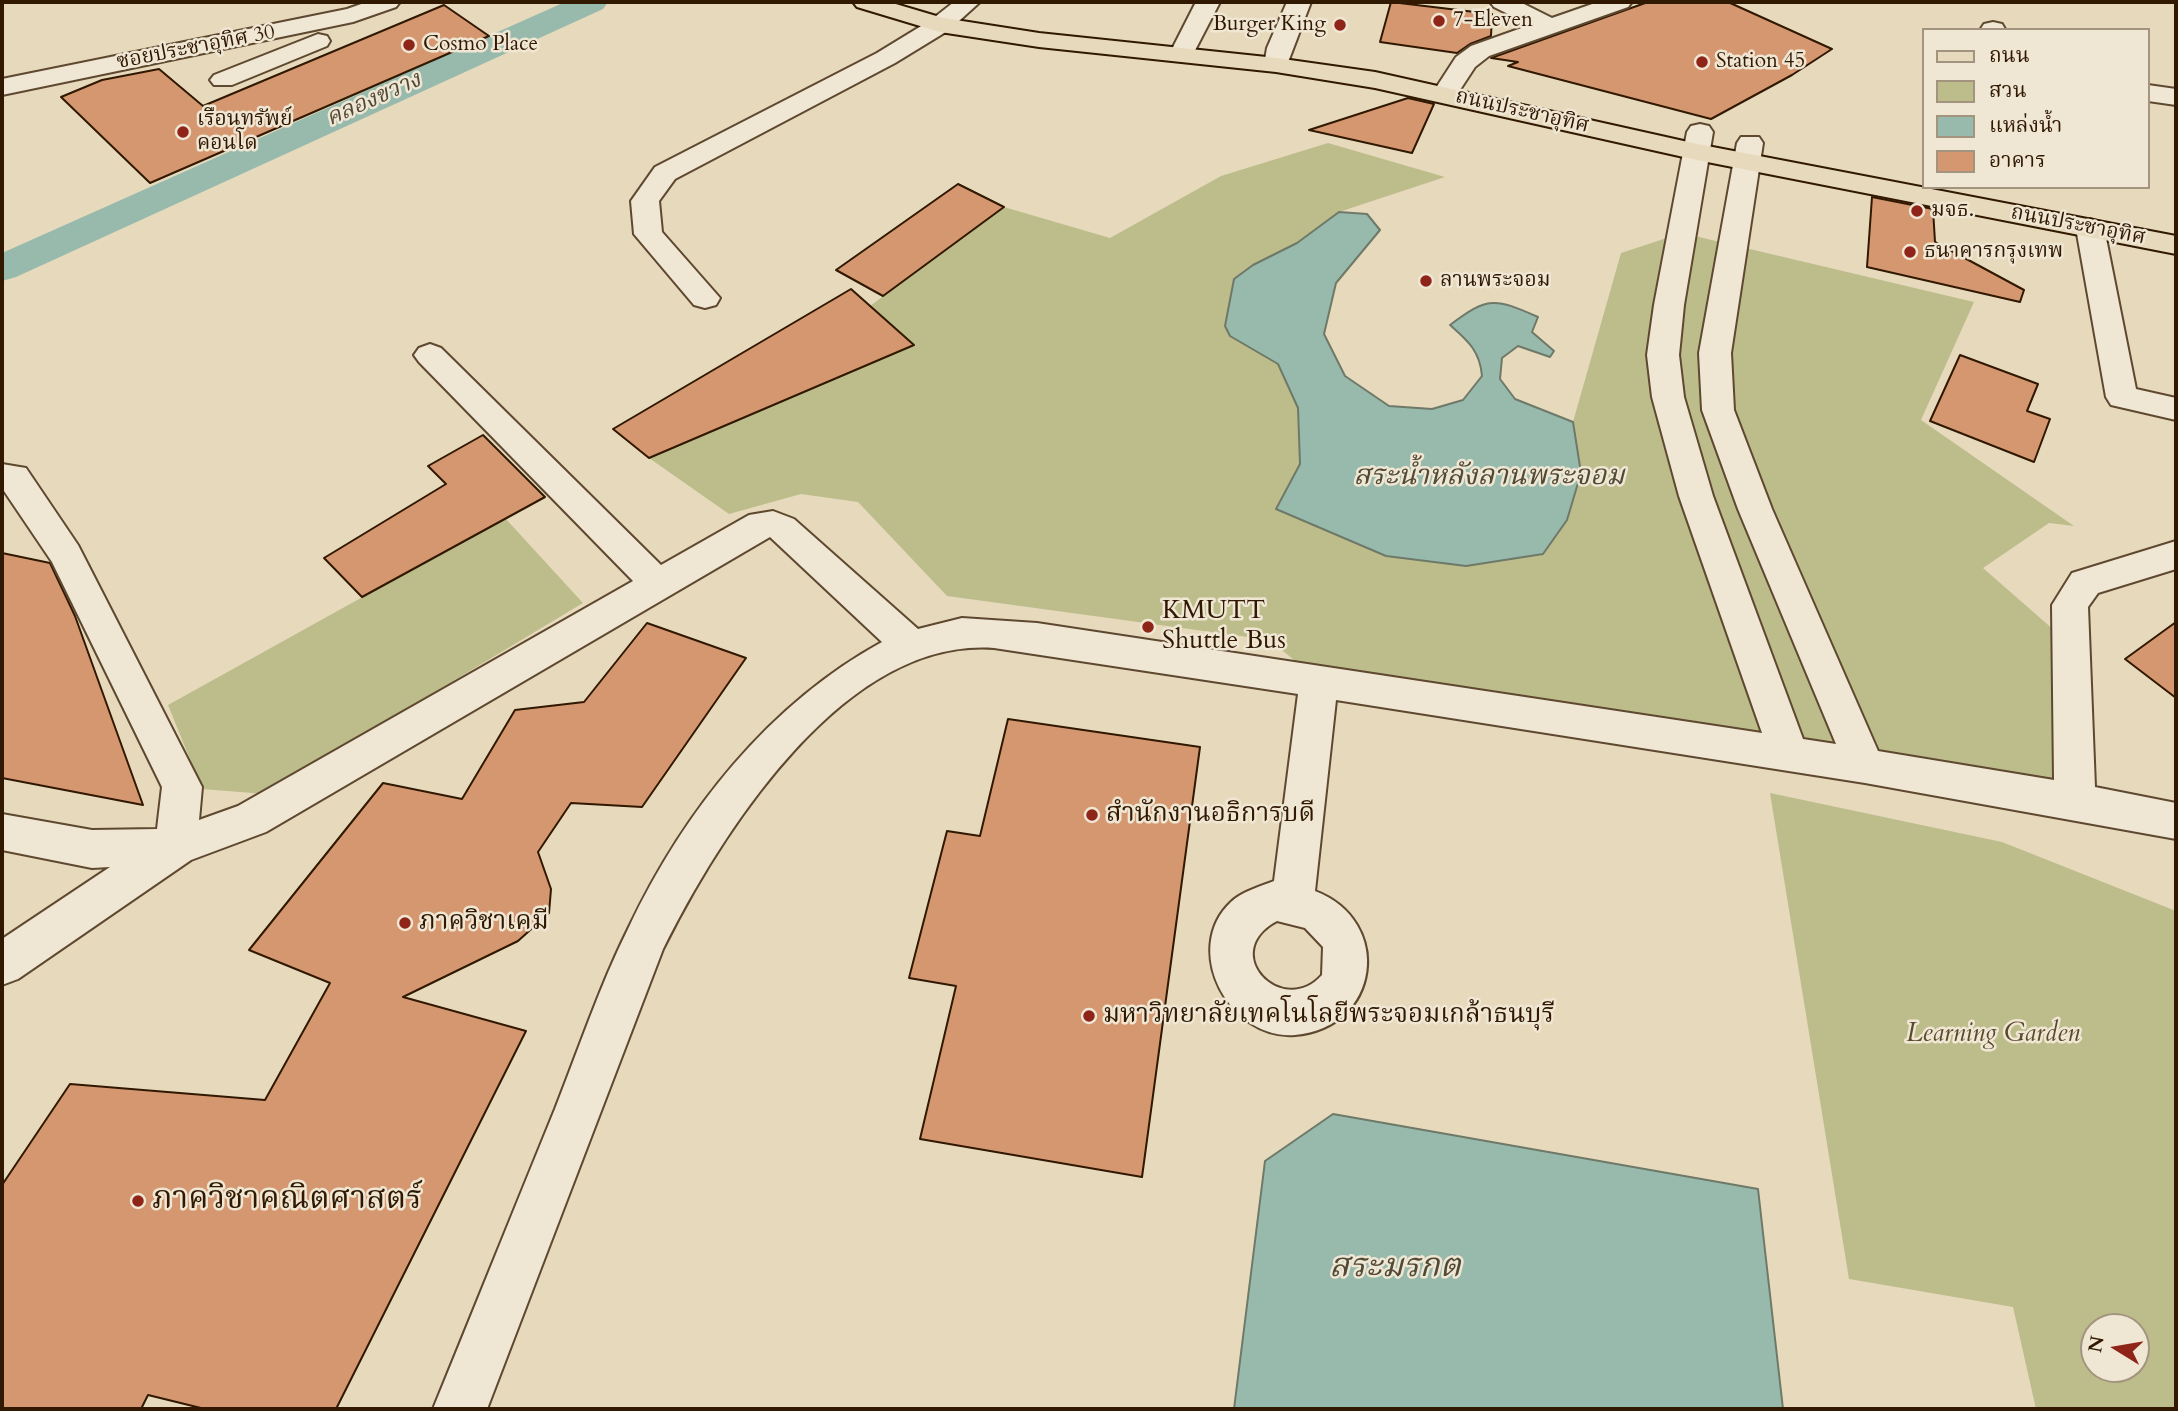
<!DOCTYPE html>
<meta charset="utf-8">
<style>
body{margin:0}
#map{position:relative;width:2178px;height:1411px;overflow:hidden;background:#e7d9bc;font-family:Cardo,"Noto Serif Thai",serif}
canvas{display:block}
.frame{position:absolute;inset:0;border:4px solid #301801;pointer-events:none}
.legend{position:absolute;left:1922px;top:28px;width:228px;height:161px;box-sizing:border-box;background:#efe6d3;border:2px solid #a3947f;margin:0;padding:9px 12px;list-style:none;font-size:21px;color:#301801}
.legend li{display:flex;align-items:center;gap:14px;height:35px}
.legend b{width:35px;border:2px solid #a3947f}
.north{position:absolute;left:2080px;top:1313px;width:70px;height:70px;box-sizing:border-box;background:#efe6d3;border:2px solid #a3947f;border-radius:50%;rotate:281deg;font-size:19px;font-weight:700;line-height:28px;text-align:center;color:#301801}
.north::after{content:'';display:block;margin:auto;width:24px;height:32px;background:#8f2418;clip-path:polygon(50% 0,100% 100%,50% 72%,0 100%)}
</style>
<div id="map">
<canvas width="2178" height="1411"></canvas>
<div class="frame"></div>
<ul class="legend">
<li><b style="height:9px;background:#e7d9bc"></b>ถนน</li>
<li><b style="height:19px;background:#bdbd8c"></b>สวน</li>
<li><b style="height:19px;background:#97baad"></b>แหล่งน้ำ</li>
<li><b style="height:19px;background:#d59770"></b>อาคาร</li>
</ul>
<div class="north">N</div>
</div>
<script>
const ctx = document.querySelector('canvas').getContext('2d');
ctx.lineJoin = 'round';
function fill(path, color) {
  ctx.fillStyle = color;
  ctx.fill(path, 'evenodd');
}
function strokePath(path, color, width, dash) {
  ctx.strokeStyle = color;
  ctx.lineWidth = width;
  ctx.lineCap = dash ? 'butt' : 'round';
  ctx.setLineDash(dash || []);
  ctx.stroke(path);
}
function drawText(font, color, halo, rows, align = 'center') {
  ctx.font = font + ' Cardo,"Noto Serif Thai",serif';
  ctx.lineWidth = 5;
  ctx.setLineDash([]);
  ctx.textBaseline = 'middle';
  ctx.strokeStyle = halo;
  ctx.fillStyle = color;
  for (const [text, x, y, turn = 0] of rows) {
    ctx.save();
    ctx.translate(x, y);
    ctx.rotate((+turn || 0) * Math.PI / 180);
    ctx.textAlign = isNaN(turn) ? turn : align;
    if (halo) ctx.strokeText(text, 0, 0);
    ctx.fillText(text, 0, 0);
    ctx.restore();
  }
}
fill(new Path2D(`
 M1328,143L1445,177L1339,212L1297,243L1253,265L1225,326L1230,336L1278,364L1298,408L1300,464L1276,509L1386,556L1466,566L1567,520L1581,473L1573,422L1621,253L1682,233L1974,302L1921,420L2074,526L2049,523L1983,568L2071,645L2075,801L1319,681L1270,640L947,596L858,502L801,494L729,514L649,458L913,346L870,306L1004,207L1110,238L1221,176Z
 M505,518L583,603L265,794L202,789L168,705Z
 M1770,793L2002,842L2176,911V1409H2036L2013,1307L1849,1279ZM2094,1327H2136V1369H2094Z`), '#bdbd8c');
const water = new Path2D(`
 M1339,212L1367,214L1380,230L1336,283L1324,334L1345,376L1389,406L1432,409L1463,400L1482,376C1480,351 1468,341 1450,325C1488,296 1495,298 1538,317L1532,332L1554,351L1550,357L1518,346L1502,358L1500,379L1515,399L1573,422L1581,473L1567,520L1543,554L1466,566L1386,556L1276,509L1300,464L1298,408L1278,364L1230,336L1225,326L1234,279L1253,265L1297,243Z
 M1333,1114L1758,1189L1783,1409H1234L1265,1161Z`);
fill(water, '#97baad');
strokePath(water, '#6e7968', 2);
fill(new Path2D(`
 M565,2H608L603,9L16,277L2,281V253Z`), '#97baad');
const building = new Path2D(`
 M1391,2L1492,14L1491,36L1470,44L1457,53L1380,42Z
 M1648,2H1728L1832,49L1792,75L1711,119L1508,66L1518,62L1491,58Z
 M444,5L489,36L150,183L61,97L102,80L159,69L203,106Z
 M1408,98L1434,104L1412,153L1309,130Z
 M958,184L1004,207L883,296L836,270Z
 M1872,197L1933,209L1935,242L2024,290L2020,302L1867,267Z
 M851,289L914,345L649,458L613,429Z
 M1960,355L2038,384L2027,411L2050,419L2034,462L1930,421Z
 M483,435L545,497L362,597L324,558L446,484L428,466Z
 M2,553L50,563L75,616L143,805L2,778Z
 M2176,622V698L2125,659Z
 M647,623L746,658L642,807L571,803L538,852L551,889L549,913L518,941L403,997L526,1031L336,1409H205L148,1395L141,1409H2V1185L70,1084L265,1100L330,983L249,950L383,783L462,799L515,710L584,702Z
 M1008,719L1200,747L1142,1177L920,1139L956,986L909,978L947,831L980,836Z`);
fill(building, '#d59770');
strokePath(building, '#301801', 2);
const minor = new Path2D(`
 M367,2H400L396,7L353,22L2,95V79L347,9Z
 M954,2H980L949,30L895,63L675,179L659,201L662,232L720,298L716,305L705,308L694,305L634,234L631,201L655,167L877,53L931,20Z
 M1196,2H1220L1190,60H1172L1169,55Z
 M1287,2H1311L1285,70H1267L1264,65L1267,48Z
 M1490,2H1520L1552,18L1598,2H1632L1628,7L1489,56L1475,67L1454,99H1436L1432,94L1456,57L1471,46L1530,25L1494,7Z
 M1993,22L2002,24L2005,29L1980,30L1984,24Z
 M318,34L327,36L330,41L327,46L232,85H214L210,80L214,75Z
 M2148,85L2176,89V105L2148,101Z
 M1700,124L1709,126L1713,132L1684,305L1679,355L1684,397L1713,496L1803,739L1836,744L1738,509L1702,410L1699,353L1737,143L1741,137H1759L1763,143L1731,353L1734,410L1772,509L1878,751L2054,780L2052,605L2072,573L2176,541V569L2098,593L2088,607L2095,787L2176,803V839L1865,783L1336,700L1315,891C1394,921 1380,1028 1295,1035C1229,1040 1181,949 1231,902C1241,892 1261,886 1274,881L1298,694L994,648C844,637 721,833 663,949L487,1409H433C474,1309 514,1209 555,1109C579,1048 600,985 629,927C684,811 769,704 882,642L770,537L266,832L191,860L18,979L2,985V939L110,867L92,868L2,850V814L92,830L157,829L162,787L52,562L2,488V464L26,468L78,545L202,787L199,820L238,806L633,581L419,362L414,355L419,348L430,344L441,348L661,565L749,515L773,511L794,519L918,629L962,618L1037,623L1762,733L1679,496L1652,397L1647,355L1654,305L1687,132L1691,126ZM1277,921L1305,928L1323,947L1322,975C1283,1019 1217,953 1277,921Z
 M2090,219L2100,222L2104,228L2136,389L2176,398V420L2111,405L2106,397L2076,228L2080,222Z`);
const major = new Path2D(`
 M853,2H889L943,18L1039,33L1276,58L1375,72L1697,144L2176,236V254L1697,160L1375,88L1276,72L1039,47L940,32L857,7Z`);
strokePath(minor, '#5e4830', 4);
strokePath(major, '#301801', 4);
fill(minor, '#efe6d3');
fill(major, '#e7d9bc');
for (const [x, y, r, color] of [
 [1439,21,7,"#8f2418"],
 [1340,25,7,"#8f2418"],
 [409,45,7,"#8f2418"],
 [1702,62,7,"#8f2418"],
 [183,132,7,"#8f2418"],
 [1917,211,7,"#8f2418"],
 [1910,252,7,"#8f2418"],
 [1426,281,7,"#8f2418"],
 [1148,627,7,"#8f2418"],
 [1092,815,7,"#8f2418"],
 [405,923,7,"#8f2418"],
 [1089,1016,7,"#8f2418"],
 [138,1201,7,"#8f2418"]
]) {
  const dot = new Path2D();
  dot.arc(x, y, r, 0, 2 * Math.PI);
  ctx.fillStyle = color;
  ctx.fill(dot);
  strokePath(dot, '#efe6d3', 2.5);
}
drawText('21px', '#301801', '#efe6d3', [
 ["7-Eleven",1453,21],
 ["Burger King",1326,25,"right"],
 ["Cosmo Place",423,45],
 ["Station 45",1716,62],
 ["เรือนทรัพย์",197,120],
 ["คอนโด",197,144],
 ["มจธ.",1931,211],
 ["ธนาคารกรุงเทพ",1924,252],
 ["ลานพระจอม",1440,281]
], 'left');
drawText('21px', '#301801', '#efe6d3', [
 ["ซอยประชาอุทิศ 30",196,48,-11],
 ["ถนนประชาอุทิศ",1522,112,13],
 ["ถนนประชาอุทิศ",2078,226,11]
]);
drawText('italic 23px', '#4f4935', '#efe6d3', [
 ["คลองขวาง",374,100,-24]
]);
drawText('26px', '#301801', '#efe6d3', [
 ["KMUTT",1162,612],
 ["Shuttle Bus",1162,642],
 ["สำนักงานอธิการบดี",1106,815],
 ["ภาควิชาเคมี",419,923],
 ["มหาวิทยาลัยเทคโนโลยีพระจอมเกล้าธนบุรี",1103,1016]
], 'left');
drawText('italic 26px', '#5a4a2b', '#efe6d3', [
 ["Learning Garden",1993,1035]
]);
drawText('italic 28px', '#4f4935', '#efe6d3', [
 ["สระน้ำหลังลานพระจอม",1489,478]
]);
drawText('32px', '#301801', '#efe6d3', [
 ["ภาควิชาคณิตศาสตร์",152,1201]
], 'left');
drawText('italic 33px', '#4f4935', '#efe6d3', [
 ["สระมรกต",1395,1268]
]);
</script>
